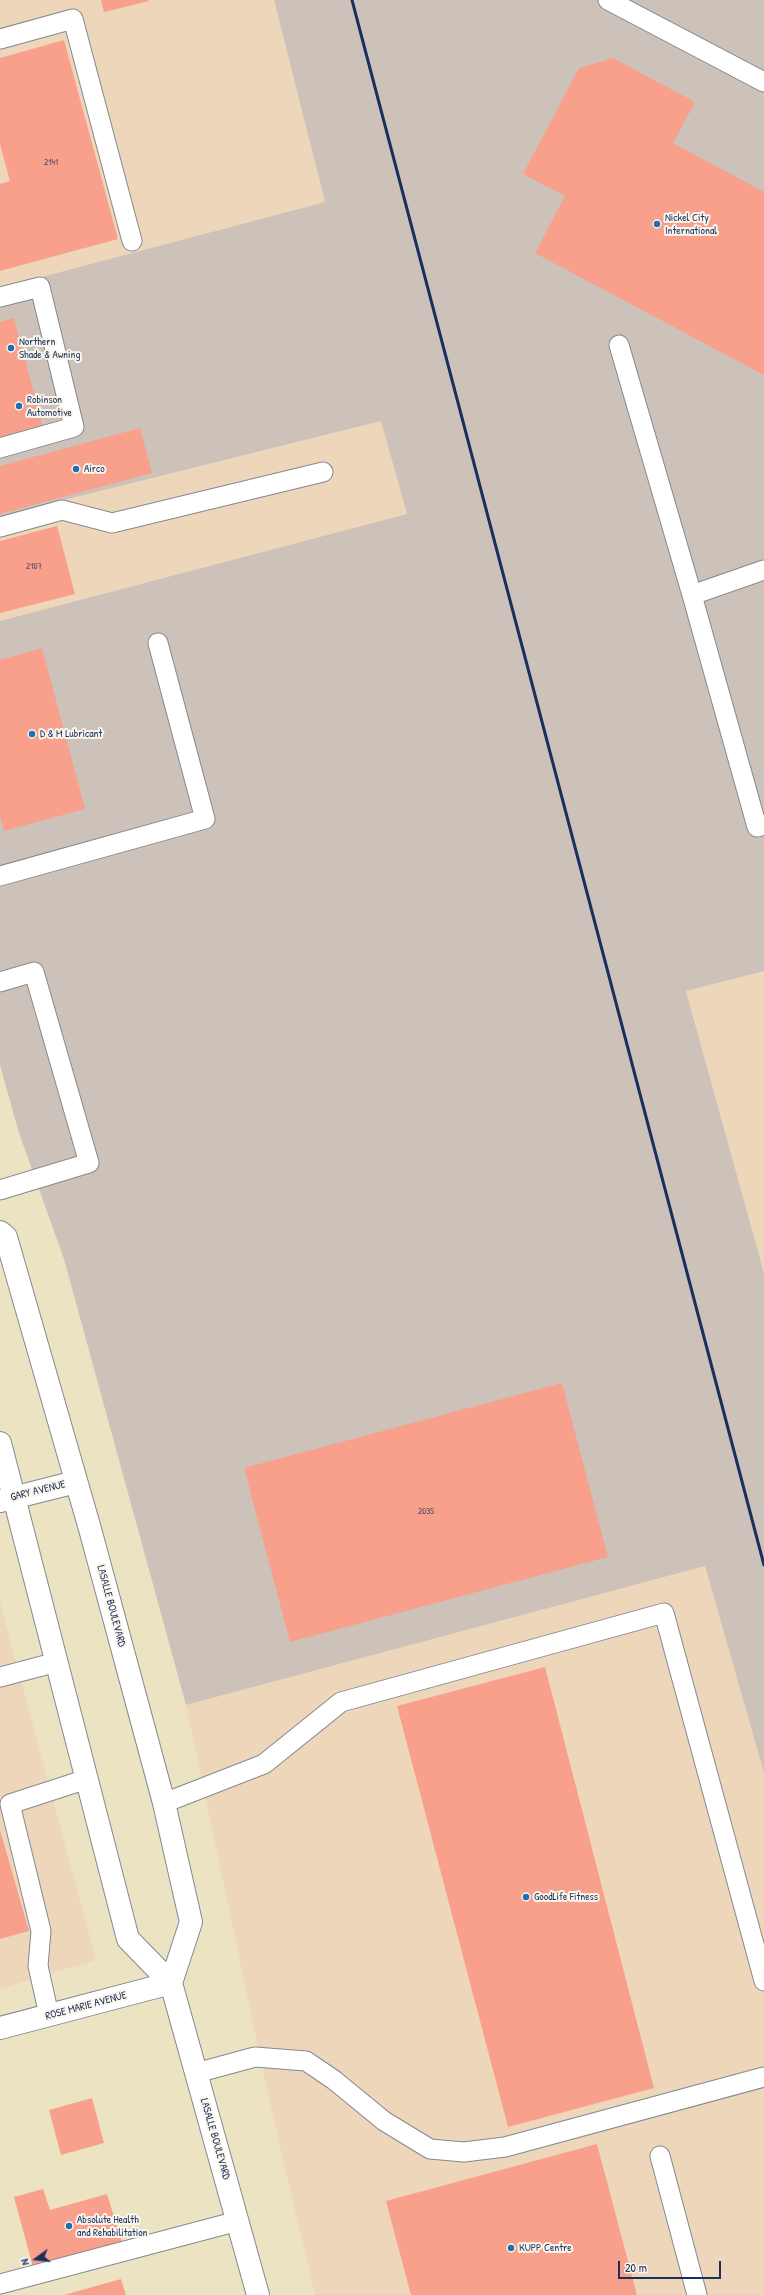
<!DOCTYPE html>
<style>
body{margin:0}
#map{position:relative;width:764px;height:2295px;overflow:hidden;background:#ece3c3;font-family:"Patrick Hand",sans-serif}
canvas{display:block}
.north{position:absolute;left:16px;top:2239px;width:40px;height:40px;-webkit-text-stroke:3px #fbf7ec;paint-order:stroke;rotate:255deg;font-size:11px;font-weight:700;line-height:16px;text-align:center;color:#1b2f5e}
.north::after{content:'';display:block;margin:auto;width:14px;height:18px;background:#1b2f5e;clip-path:polygon(50% 0,100% 100%,50% 72%,0 100%)}
.scale{position:absolute;left:618px;top:2261px;width:103px;height:18px;box-sizing:border-box;border:2px solid #1b2f5e;border-top:0;padding-left:5px;font-size:12px;line-height:14px;white-space:nowrap;color:#1b2f5e;-webkit-text-stroke:3px #fbf7ec;paint-order:stroke}
</style>
<div id="map">
<canvas width="764" height="2295"></canvas>
<div class="north">N</div>
<div class="scale">20 m</div>
</div>
<script>
const ctx = document.querySelector('canvas').getContext('2d');
ctx.lineJoin = 'round';
function fill(path, color) {
  ctx.fillStyle = color;
  ctx.fill(path, 'evenodd');
}
function strokePath(path, color, width, dash) {
  ctx.strokeStyle = color;
  ctx.lineWidth = width;
  ctx.lineCap = dash ? 'butt' : 'round';
  ctx.setLineDash(dash || []);
  ctx.stroke(path);
}
function drawText(font, color, halo, rows, align = 'center') {
  ctx.font = font + ' "Patrick Hand",sans-serif';
  ctx.lineWidth = 4;
  ctx.setLineDash([]);
  ctx.textBaseline = 'middle';
  ctx.strokeStyle = halo;
  ctx.fillStyle = color;
  for (const [text, x, y, turn = 0] of rows) {
    ctx.save();
    ctx.translate(x, y);
    ctx.rotate((+turn || 0) * Math.PI / 180);
    ctx.textAlign = isNaN(turn) ? turn : align;
    if (halo) ctx.strokeText(text, 0, 0);
    ctx.fillText(text, 0, 0);
    ctx.restore();
  }
}
fill(new Path2D(`
 M0,0H274L325,202L0,288Z
 M382,421L407,514L0,621V516Z
 M764,971V1273L686,990Z
 M705,1565L764,1773V2295H315L270,2104L186,1705Z
 M0,1602L96,1960L0,1989Z`), '#eed6bb');
fill(new Path2D(`
 M274,0H764V971L686,991L764,1273V1773L705,1566L186,1705L64,1259L19,1133L0,1065V621L407,514L381,421L0,516V288L325,202Z`), '#ccc2b9');
fill(new Path2D(`
 M101,0H149V1L104,12Z
 M64,40L118,239L0,271V184L10,181L0,144V58Z
 M613,58L695,102L673,143L764,192V375L535,253L565,196L523,174L579,68Z
 M14,318L44,431L0,443V322Z
 M140,428L152,473L0,514V466Z
 M57,526L75,594L0,613V541Z
 M42,648L85,809L4,831L0,816V660Z
 M562,1383L608,1557L290,1642L244,1468Z
 M545,1667L654,2088L508,2127L397,1706Z
 M0,1830L29,1931L0,1939Z
 M92,2098L104,2143L61,2155L49,2110Z
 M597,2144L637,2295H411L386,2201Z
 M43,2189L50,2210L107,2194L122,2242L33,2267L14,2197Z
 M121,2279L126,2295H64Z`), '#f8a08c');
const lane = new Path2D(`
 M608,0L764,82
 M0,39L73,19L132,241
 M0,297L40,287L74,427L0,448
 M619,345L692,595L764,570
 M0,527L62,510L112,523L323,472
 M692,595L757,827L764,825
 M0,876L205,819L158,643
 M0,982L34,972L89,1163L0,1190
 M0,1677L57,1662
 M164,1803L264,1764L341,1702L664,1613L764,1981
 M49,2015L38,1966L41,1931L10,1804L87,1779
 M196,2073L255,2057L306,2061L334,2080L384,2121L430,2149L464,2152L505,2147L764,2077
 M660,2156L697,2295
 M0,2284L238,2221`);
const street = new Path2D(`
 M0,1501L76,1482
 M0,2028L171,1983`);
const secondary = new Path2D(`
 M0,1232L6,1237L90,1529L164,1803L191,1922L171,1983
 M0,1443L128,1939L171,1983L258,2295`);
strokePath(lane, '#848990', 21);
strokePath(street, '#848990', 24);
strokePath(secondary, '#848990', 24);
strokePath(lane, '#fff', 19);
strokePath(street, '#fff', 22);
strokePath(secondary, '#fff', 22);
strokePath(new Path2D(`
 M352,0L764,1565`), '#1b2f5e', 3);
for (const [x, y, r, color] of [
 [657,224,4,"#1f6fb2"],
 [11,348,4,"#1f6fb2"],
 [19,406,4,"#1f6fb2"],
 [76,469,4,"#1f6fb2"],
 [32,734,4,"#1f6fb2"],
 [526,1897,4,"#1f6fb2"],
 [69,2226,4,"#1f6fb2"],
 [511,2248,4,"#1f6fb2"]
]) {
  const dot = new Path2D();
  dot.arc(x, y, r, 0, 2 * Math.PI);
  ctx.fillStyle = color;
  ctx.fill(dot);
  strokePath(dot, '#fbf7ec', 1.5);
}
drawText('9px', '#524b6a', null, [
 ["2141",51,163],
 ["2107",34,567],
 ["2035",426,1512]
]);
drawText('11px', '#1b2f5e', '#fbf7ec', [
 ["Nickel City",665,218],
 ["International",665,231],
 ["Northern",19,342],
 ["Shade & Awning",19,355],
 ["Robinson",27,400],
 ["Automotive",27,413],
 ["Airco",84,469],
 ["D & M Lubricant",40,734],
 ["GoodLife Fitness",534,1897],
 ["Absolute Health",77,2220],
 ["and Rehabilitation",77,2233],
 ["KUPP Centre",519,2248]
], 'left');
drawText('11px', '#1b2f5e', '#fbf7ec', [
 ["GARY AVENUE",38,1491,-14],
 ["LASALLE BOULEVARD",111,1606,75],
 ["ROSE MARIE AVENUE",86,2006,-15],
 ["LASALLE BOULEVARD",215,2139,74]
]);
</script>
